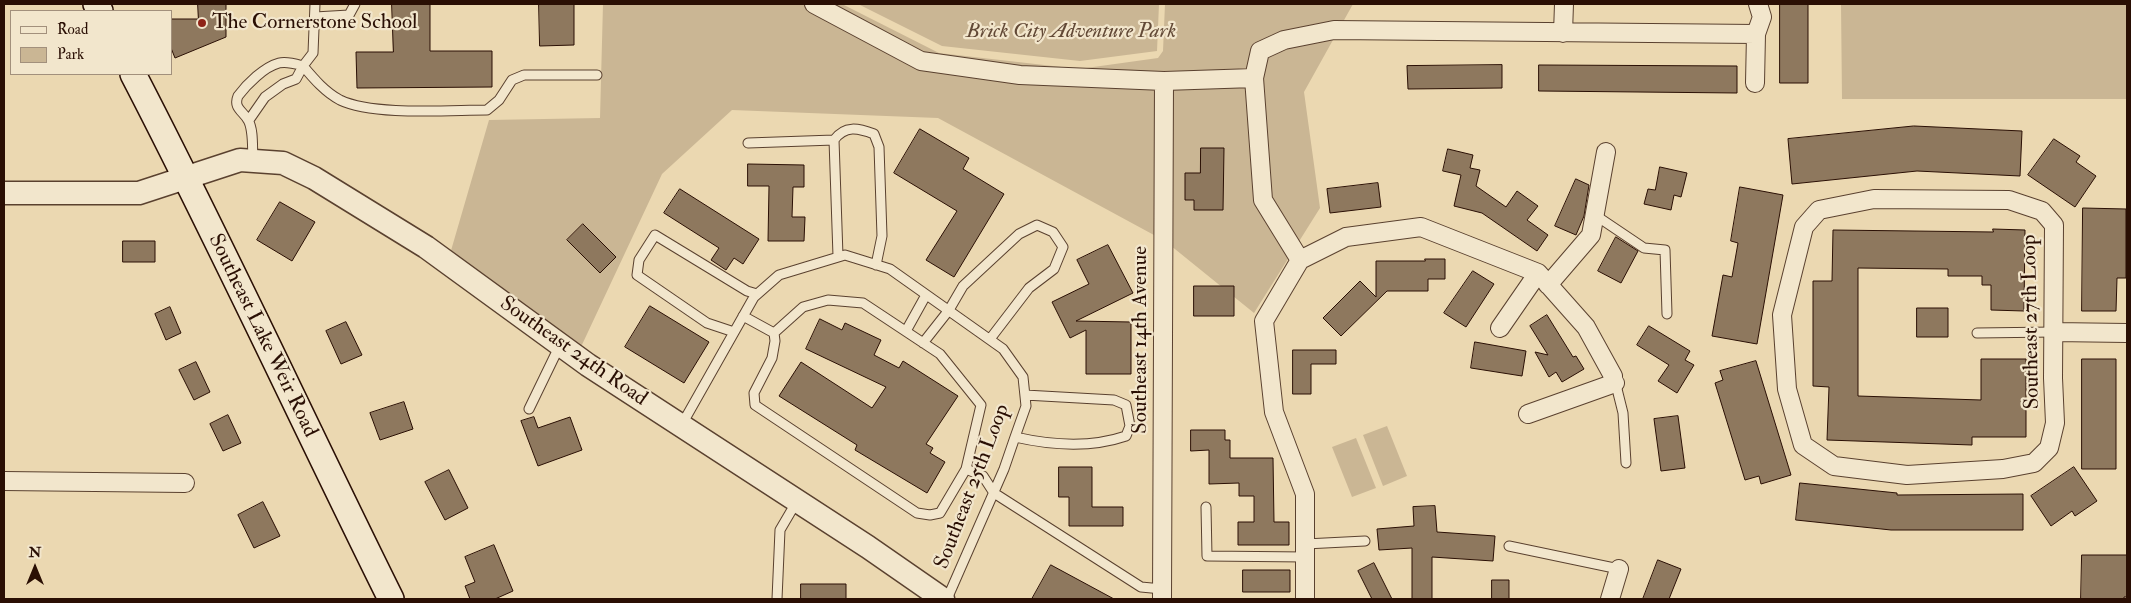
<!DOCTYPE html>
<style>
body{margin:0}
#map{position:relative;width:2131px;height:603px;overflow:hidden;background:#ebd8b1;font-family:"IM FELL Double Pica",serif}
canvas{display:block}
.frame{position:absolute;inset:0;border:5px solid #2a0f04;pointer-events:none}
.legend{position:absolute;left:10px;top:10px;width:162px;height:65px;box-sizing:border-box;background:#f2e6cc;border:1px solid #a2907c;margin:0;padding:6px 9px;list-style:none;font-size:15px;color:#2a0f04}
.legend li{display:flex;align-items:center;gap:10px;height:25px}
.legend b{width:25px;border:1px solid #a2907c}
.north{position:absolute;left:10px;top:543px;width:50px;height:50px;-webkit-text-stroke:4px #f2e6cc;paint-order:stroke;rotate:0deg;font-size:14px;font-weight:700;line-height:20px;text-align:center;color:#2a0f04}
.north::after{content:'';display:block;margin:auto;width:18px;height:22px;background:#2a0f04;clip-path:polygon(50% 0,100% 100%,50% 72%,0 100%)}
</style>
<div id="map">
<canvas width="2131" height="603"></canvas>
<div class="frame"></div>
<ul class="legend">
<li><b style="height:6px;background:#f2e6cc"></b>Road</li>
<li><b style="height:14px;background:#cab694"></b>Park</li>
</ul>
<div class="north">N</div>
</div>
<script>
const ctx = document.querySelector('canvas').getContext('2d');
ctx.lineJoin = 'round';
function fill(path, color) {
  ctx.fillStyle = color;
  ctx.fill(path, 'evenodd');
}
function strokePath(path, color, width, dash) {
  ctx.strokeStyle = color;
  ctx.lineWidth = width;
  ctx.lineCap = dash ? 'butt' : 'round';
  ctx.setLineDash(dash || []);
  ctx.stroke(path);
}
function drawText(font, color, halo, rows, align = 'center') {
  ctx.font = font + ' "IM FELL Double Pica",serif';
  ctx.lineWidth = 4.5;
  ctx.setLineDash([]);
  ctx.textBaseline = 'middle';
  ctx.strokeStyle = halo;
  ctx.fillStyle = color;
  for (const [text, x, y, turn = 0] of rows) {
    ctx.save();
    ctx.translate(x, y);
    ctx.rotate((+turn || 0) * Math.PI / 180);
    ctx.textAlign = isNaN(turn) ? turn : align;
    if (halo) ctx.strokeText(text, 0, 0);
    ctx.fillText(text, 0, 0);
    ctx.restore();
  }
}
fill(new Path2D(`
 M603,4H842L939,53L1079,69L1158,58L1163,51L1165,4H1353L1304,92L1320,208L1254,313L1165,241L938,118L732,110L662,174L580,349L450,254L489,120L600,118Z
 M858,4H1159L1157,51L1080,61L942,46Z
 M1841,4H2127V99H1842Z
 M1387,426L1407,476L1383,486L1363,435Z
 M1356,438L1376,488L1352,497L1332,447Z`), '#cab694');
const building = new Path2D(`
 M198,4H226V37L175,58L171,48V19H198Z
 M392,4H430V51H492V87L357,88L356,52H393Z
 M539,4H574V45L540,46Z
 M1780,4H1808V83H1780Z
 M1502,65V88L1408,89L1407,66Z
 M1539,65L1737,66V93L1539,91Z
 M1914,126L2022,131L2020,176L1917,171L1792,184L1788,139Z
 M920,129L969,158L963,169L1004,194L954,277L926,260L957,211L894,173Z
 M2054,139L2080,156L2076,162L2096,176L2075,207L2028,175Z
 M1201,148H1224L1223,210H1194V200H1185V173H1200Z
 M1448,149L1473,155L1470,168L1480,170L1476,186L1506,207L1517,191L1538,206L1527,220L1548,235L1537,251L1482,213L1454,206L1461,175L1443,171Z
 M748,164L804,165V187H793L792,217H805L804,241H768L769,186H748Z
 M1660,167L1687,173L1681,197L1674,195L1671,210L1644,204L1648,189L1655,190Z
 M1576,179L1589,185L1584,216L1576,235L1555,226Z
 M1378,183L1381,207L1330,213L1327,189Z
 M1740,187L1783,195L1757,344L1712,336L1723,275L1732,277L1738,243L1731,241Z
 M680,189L759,239L743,264L734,258L726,270L711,260L719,248L664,213Z
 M280,202L315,222L292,261L257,240Z
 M2083,208L2126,209V278H2117L2116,311H2082Z
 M583,224L616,257L600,273L567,240Z
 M1993,229L2025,230L2024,311L1991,310V285H1982V276H1948V269L1858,268V396L1981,400V359H2026V437H1972V445L1827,440L1829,387L1813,386V281H1832L1833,230L1993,232Z
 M1616,237L1638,251L1621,283L1598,271Z
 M123,241H155V262H123Z
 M1108,245L1133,293L1076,321L1131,322V374H1086V330L1070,338L1052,302L1089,284L1077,260Z
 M1425,259H1445V279H1428V291H1387L1341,336L1323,318L1360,281L1376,297V261H1425Z
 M1473,271L1494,284L1466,327L1444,313Z
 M1194,286H1234V316H1194Z
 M650,306L709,342L684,383L625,347Z
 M170,307L181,333L166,340L155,314Z
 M1917,308H1948V337H1917Z
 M1547,315L1573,357L1576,356L1584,369L1562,382L1556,372L1549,377L1535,352L1548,355L1530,326Z
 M820,319L842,330L845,323L881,340L874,355L899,368L903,361L958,396L926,444L933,448L930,453L945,462L927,493L855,450L857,445L779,396L801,362L872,408L886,387L806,349Z
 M346,322L362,355L341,364L326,331Z
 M1649,326L1690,351L1685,360L1694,365L1677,393L1658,381L1669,365L1637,345Z
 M1475,342L1526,351L1522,376L1471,368Z
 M1293,350H1336V364H1311V394H1293Z
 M2082,359H2116V469H2082Z
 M1756,361L1791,475L1761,484L1759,476L1745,480L1715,383L1723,380L1720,371Z
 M196,362L210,392L194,400L179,370Z
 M404,402L413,429L380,440L370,413Z
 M228,415L241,443L223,451L210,424Z
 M1678,416L1685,468L1661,471L1654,419Z
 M534,417L538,428L570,417L582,450L538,466L521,421Z
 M1191,430H1225V440H1230V458H1273L1274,522H1289V545H1238V522H1254V496H1239V483L1209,484V450L1191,451Z
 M1059,467H1092V507H1123V526H1069V497H1059Z
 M2074,467L2097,501L2075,516L2072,511L2051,526L2031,496Z
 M449,470L468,508L445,520L425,482Z
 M1800,483L1897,493V495L2023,494V530H1891L1796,520Z
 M263,502L280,536L254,548L238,515Z
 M1435,506L1437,532L1495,536L1493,561L1432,557V599H1412V548L1379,550L1377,529L1414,526L1413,507Z
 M494,545L513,591L495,599H470L465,586L475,582L465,557Z
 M2082,555H2127V597H2124V599H2081Z
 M1658,560L1681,569L1669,599H1643Z
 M1374,563L1392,599H1372L1358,571Z
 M1051,565L1114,599H1032Z
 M1243,570H1290V592H1243Z
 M1492,580H1509V599H1492Z
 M801,584H846V599H801Z`);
fill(building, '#8e785e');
strokePath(building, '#2a0f04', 1);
const service = new Path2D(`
 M315,4L313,53L303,66C314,79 325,92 340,100C373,116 449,110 487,110L499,100L512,80L524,75H597
 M315,17L349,15L355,4
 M249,120L265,97L283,84L296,79L303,66C296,64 287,61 279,63C264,67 247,84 238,96C233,108 243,111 248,120C254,130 252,149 253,161
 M834,140C845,125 858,128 874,134L879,147L882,236L876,265
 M748,143L834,140L838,256
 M1595,215L1644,248L1665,250L1667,314
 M743,316L774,333L803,307L828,300L863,303L940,354L981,405L966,469L983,476L994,493L1141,587L1162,589
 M906,331L926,295
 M734,332L707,323L637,275L639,260L655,235L747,291L757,294
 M774,333L775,341L772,358L754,393L755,405L917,513L930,515L940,513L966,469
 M1977,333L2054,332
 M923,343L949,310L963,286L1019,234L1037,225L1053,232L1063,247L1054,269L1029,288L990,339
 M1615,381L1623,413L1626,463
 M529,409L560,345
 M681,426L754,297L779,275L845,255L890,269L1003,349L1023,377L1026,406L1015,437L1004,469L947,599
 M1015,437C1050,445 1091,448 1126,436L1130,426L1126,405L1114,400L1025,395
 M1206,507L1207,556L1305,557
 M1305,544L1365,541
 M1509,546L1619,569
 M777,599L780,530L797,501`);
const minor = new Path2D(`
 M814,4L921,61L1020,75L1164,81L1254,78L1263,200L1300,260
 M1563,33L1564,4
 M1254,78L1260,51L1284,40L1334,30L1756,34L1762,17L1758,4
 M1755,83L1756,34
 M1874,199L2009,200L2042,211L2054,225L2053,378L2055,423L2049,448L2034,463L2003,469L1907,475L1834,466L1803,445L1787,389L1782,315L1804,227L1819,210Z
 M1548,285L1591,235L1606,152
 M1500,328L1538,273
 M2054,332L2127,333
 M1528,414L1615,383
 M4,481L185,483
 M1162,599L1164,81
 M1305,599V494L1274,412L1264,321L1300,260L1346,237L1421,227L1538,273L1586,327L1613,376
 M1610,599L1619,569`);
const tertiary = new Path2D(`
 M4,193H139L240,160L283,163L314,178L426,247L588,365L868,547L943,599`);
const secondary = new Path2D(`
 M96,4L100,11
 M133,74C223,247 304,424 391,599`);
strokePath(service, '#5a412f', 11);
strokePath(minor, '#5a412f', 20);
strokePath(tertiary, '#5a412f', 25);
strokePath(secondary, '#2a0f04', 28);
strokePath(service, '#f2e6cc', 9);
strokePath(minor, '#f2e6cc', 18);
strokePath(tertiary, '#f2e6cc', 22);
strokePath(secondary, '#f2e6cc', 25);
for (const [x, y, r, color] of [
 [202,23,5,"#8f2418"]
]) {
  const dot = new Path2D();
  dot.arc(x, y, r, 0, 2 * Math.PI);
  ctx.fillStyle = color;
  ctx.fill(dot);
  strokePath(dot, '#f2e6cc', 2);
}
drawText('21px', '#2a0f04', '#f2e6cc', [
 ["The Cornerstone School",212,23]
], 'left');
drawText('italic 21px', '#624936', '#f2e6cc', [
 ["Brick City Adventure Park",1071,32]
]);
drawText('21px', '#2a0f04', '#f2e6cc', [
 ["Southeast 27th Loop",2032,322,-91],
 ["Southeast Lake Weir Road",262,336,64],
 ["Southeast 14th Avenue",1141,340,-90],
 ["Southeast 24th Road",573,352,35],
 ["Southeast 25th Loop",973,487,-69]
]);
</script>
